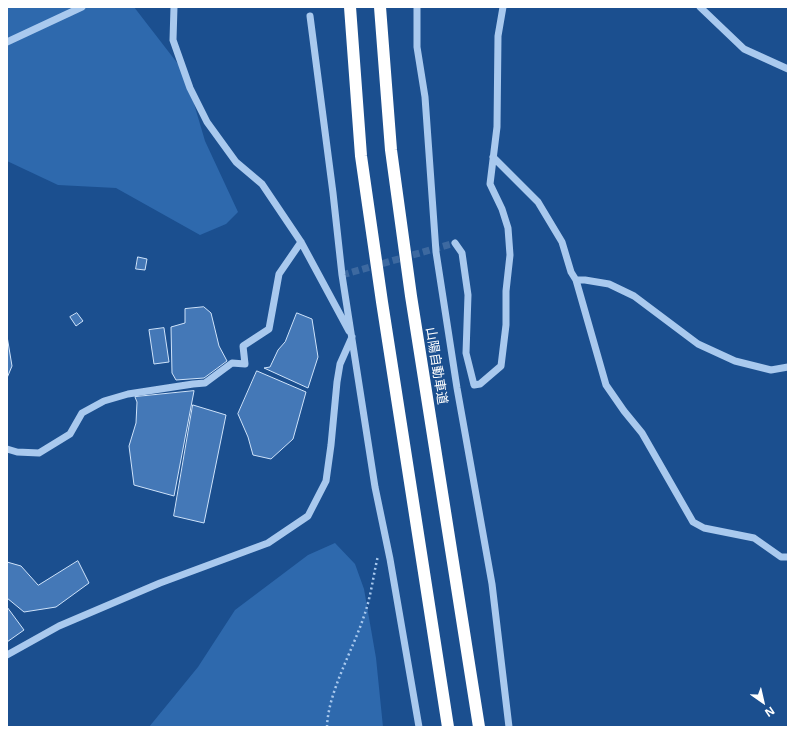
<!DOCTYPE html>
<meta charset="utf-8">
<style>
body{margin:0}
#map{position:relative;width:795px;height:734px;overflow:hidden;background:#1b4f8f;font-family:"Noto Sans",sans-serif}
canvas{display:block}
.frame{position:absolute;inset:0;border:8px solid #fff;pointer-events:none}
.north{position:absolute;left:743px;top:682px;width:40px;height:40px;-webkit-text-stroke:3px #1b4f8f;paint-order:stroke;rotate:146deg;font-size:11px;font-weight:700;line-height:16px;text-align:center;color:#fff}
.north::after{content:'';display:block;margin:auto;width:14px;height:18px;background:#fff;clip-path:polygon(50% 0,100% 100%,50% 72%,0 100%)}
</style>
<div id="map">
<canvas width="795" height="734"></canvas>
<div class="frame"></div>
<div class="north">N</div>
</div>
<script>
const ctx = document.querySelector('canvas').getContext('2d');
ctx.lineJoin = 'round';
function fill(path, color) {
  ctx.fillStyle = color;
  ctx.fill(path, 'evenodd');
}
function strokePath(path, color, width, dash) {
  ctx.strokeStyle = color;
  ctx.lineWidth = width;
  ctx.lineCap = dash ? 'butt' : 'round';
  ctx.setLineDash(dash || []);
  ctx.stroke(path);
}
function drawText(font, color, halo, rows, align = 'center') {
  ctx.font = font + ' "Noto Sans","Noto Sans JP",sans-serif';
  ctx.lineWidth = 3;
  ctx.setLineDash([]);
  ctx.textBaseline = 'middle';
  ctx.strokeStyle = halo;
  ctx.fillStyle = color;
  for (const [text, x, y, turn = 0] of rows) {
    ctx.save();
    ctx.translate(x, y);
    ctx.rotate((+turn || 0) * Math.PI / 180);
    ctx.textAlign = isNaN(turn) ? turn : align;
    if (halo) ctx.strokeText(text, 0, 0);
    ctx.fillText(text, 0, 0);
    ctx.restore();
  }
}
fill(new Path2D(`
 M7,7H134L185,73L205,141L238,212L226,224L200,235L116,188L58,185L7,161Z
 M335,543L355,564L364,589L376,658L383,727H149L198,667L235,610L308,555Z`), '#2e69ad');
const building = new Path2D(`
 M138,257L147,259L145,270L136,269Z
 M204,307L211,313L219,346L227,361L204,378L176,380L172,373L171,327L185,323V309Z
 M77,313L83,321L76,326L70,317Z
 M297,313L312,319L318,357L308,388L264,368L270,367L278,350L285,342Z
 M164,328L169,362L154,364L149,330Z
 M7,336L12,366L7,378Z
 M257,371L306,392L293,439L271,459L253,455L248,437L238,414Z
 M194,391L174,496L134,485L129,446L136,423L137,402L135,397Z
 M193,405L226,415L204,523L174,516Z
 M78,561L89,583L56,607L24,612L7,598V562L21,566L38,585Z
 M7,607L24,630L7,642Z`);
fill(building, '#4478b7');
strokePath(building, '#cfe3fa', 1);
strokePath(new Path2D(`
 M342,275L455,243`), '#3d69a0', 7, [7, 3.5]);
strokePath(new Path2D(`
 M327,727C328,692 353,650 364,616C371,597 373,576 378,556`), '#a9c9ee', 2.5, [2, 3]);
strokePath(new Path2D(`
 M174,7L173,40L190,88L207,122L236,162L262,184L301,242L349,331
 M417,7V47L425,97L436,252L457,388L492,584L509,727
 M700,7L744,49L788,69
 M310,16L333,193L342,275L375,487L390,559L419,727
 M7,42L82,7
 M493,157L538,202L562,242L571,272L576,280H585L609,284L634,296L698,344L735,361L771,370L788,367
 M455,243L462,253L468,295L466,353L474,385L480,384L501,366L506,325V291L510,255L508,228L502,209L490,184L497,127L498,36L503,7
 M576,280L606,385L624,411L642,433L693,522L704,528L754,538L781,557H788
 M7,449L17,452L39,453L70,434L82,413L104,401L128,394L193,384L205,383L232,363L245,364L243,346L269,329L279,274L301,242
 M7,655L59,626L160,583L268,543L308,516L326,481L331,445L337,382L340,364L352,337`), '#a9c9ee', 7);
strokePath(new Path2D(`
 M350,7L361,156L382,302L448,727
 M380,7L391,150L411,296L479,727`), '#fff', 12);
drawText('13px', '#fff', '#1b4f8f', [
 ["山陽自動車道",436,366,81]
]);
</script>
